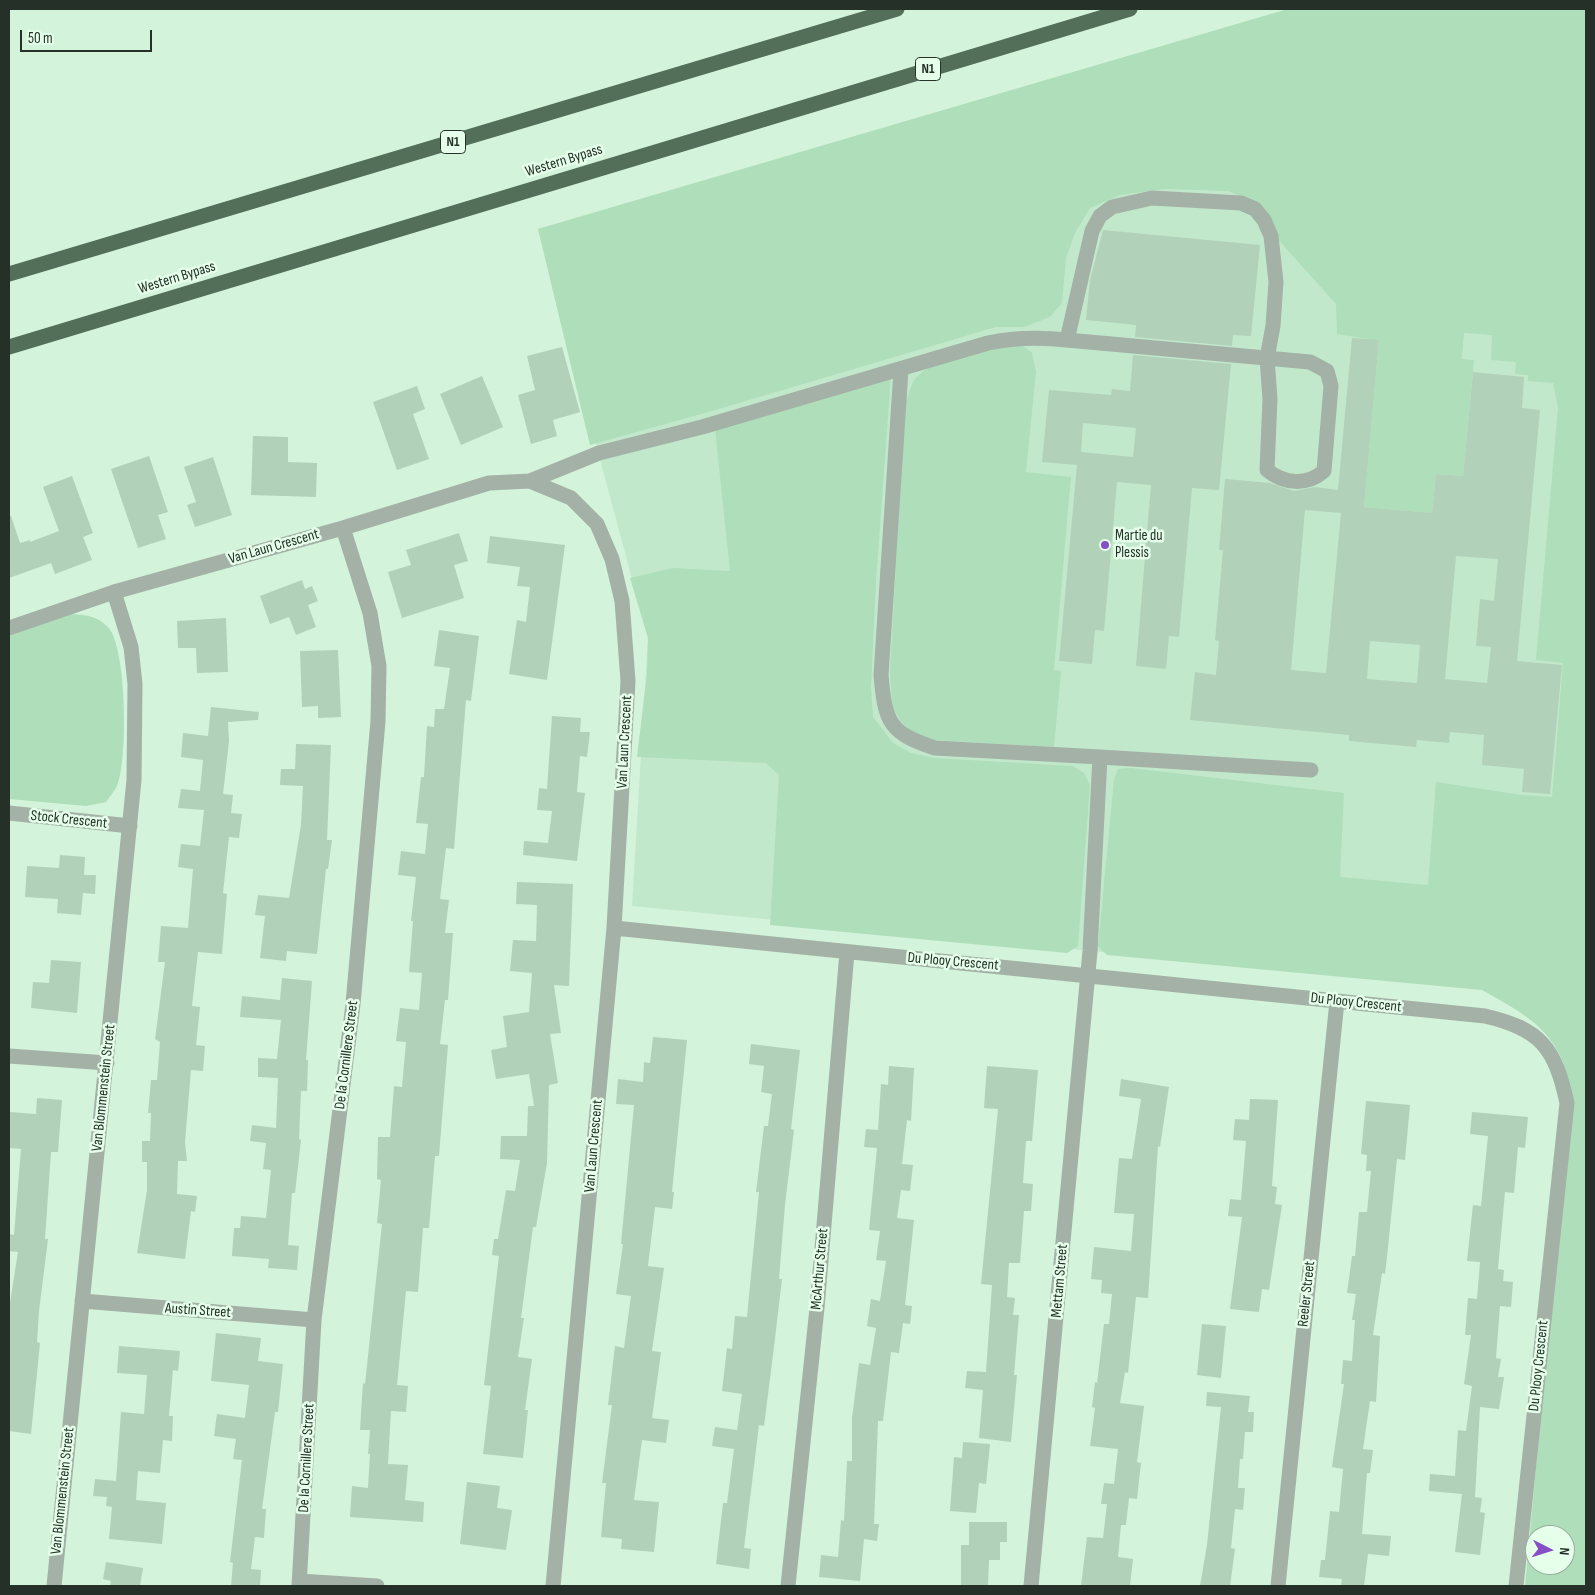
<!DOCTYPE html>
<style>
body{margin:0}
#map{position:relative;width:1595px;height:1595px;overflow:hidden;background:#d3f3da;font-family:"Sofia Sans Condensed",sans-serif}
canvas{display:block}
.frame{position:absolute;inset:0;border:10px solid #253128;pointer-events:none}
.north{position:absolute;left:1525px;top:1525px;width:50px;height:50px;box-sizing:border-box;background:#e5ffeb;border:1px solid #98ad9d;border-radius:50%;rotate:95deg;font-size:14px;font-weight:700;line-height:20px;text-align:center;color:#253128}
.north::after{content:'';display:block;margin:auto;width:18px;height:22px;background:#864fc6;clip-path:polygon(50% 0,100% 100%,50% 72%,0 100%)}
.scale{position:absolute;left:20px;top:30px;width:132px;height:22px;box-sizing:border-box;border:2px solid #253128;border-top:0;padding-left:6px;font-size:15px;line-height:18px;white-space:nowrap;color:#253128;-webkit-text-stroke:4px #e5ffeb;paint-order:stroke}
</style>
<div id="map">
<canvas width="1595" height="1595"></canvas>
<div class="frame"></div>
<div class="north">N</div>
<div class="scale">50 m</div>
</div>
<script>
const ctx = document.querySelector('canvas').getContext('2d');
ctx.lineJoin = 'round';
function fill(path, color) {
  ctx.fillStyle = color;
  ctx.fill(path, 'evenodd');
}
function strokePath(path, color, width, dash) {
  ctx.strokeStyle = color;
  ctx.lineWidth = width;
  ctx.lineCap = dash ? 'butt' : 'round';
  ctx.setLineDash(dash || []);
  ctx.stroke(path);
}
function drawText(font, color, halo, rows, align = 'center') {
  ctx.font = font + ' "Sofia Sans Condensed",sans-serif';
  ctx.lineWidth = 5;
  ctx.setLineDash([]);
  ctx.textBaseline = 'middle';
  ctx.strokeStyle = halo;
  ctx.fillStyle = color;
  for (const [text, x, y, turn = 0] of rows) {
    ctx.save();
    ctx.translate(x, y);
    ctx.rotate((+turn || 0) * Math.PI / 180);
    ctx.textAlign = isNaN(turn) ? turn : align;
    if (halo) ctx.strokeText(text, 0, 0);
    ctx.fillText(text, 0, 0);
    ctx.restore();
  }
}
fill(new Path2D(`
 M1288,9H1586V952L1581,999L632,906L648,638L538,229Z`), '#c2e8cb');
fill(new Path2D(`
 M1288,9H1586V1586H1525L1570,1102C1568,1089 1567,1072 1562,1060C1546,1023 1515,1009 1482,990L1107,955L1098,946L1114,779L1118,769L1131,768L1344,793L1340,877L1428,885L1436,782L1522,795L1552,797L1563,663L1536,660L1558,408L1553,383L1528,381V375L1515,374L1516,362L1491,360L1492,335L1464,333L1462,359L1474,360L1463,476L1436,474L1432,513L1364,507L1379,341L1337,334L1336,304L1274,235L1250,200L1228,191L1165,189L1120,195L1090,208L1075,233L1066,258L1062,303L1050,317L1024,327H996L712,411L590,445L538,229ZM1535,1535H1565V1565H1535Z
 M1022,345L1032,353L1036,372L1026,472L1071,477L1054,670L1061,671L1054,747L935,740L912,732L900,720L892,706L890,671L905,405C908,397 910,386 915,379C931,358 996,346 1022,345Z
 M891,376L876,582L871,688L873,717L893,743L911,753L935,758L1073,766L1084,773L1090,785L1078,946L1067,953L770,925L779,775L766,763L637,757L647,673L648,638L630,578L673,568L730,571L715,429Z
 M69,614C85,615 96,615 108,627C127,647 128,761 117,786C114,791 110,797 106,802L86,806L9,799V632Z`), '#afdeba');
fill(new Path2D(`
 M1103,230L1260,245L1251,336L1233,335L1232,346L1135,337L1136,325L1086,320L1090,280Z
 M1352,338L1379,340L1364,507L1432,513L1436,474L1463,476L1473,372L1524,377L1522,408L1540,410L1517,661L1562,665L1550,794L1522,792L1524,769L1482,765L1484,735L1450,732L1449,743L1417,740L1416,747L1349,741V735L1190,720L1195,672L1216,675L1219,641L1215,640L1223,550H1219L1225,479L1270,483L1294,491L1315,487L1338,490ZM1305,510L1341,513L1326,673L1291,670ZM1456,556L1498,559L1494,601L1480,599L1476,646L1491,647L1487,683L1445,679ZM1370,641L1420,645L1417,683L1367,679Z
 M562,347L580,412L553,420L557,436L531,444L518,395L535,390L527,356Z
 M1133,355L1231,364L1219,490L1192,488L1179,637L1169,636L1166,669L1136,666L1151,485L1117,482L1104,631L1095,630L1092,664L1059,661L1077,465L1042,462L1049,390L1111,395L1112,389L1130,391ZM1083,423L1136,428L1133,457L1081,452Z
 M482,376L503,427L461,445L440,394Z
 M417,386L425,409L413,414L429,459L397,470L373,402Z
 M253,436L288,437V462L317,463L316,497L251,495Z
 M149,456L168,512L158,515L166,539L138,548L111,469Z
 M213,457L232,515L195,527L187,505L196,502L184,467Z
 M72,476L93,533L83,537L92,560L55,574L51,563L9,578V516H11L20,543L30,540V542L59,531L43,487Z
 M459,533L468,561L454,565L464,598L402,618L388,572L411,565L406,550Z
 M490,536L565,545L547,680L509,674L517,620L526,622L530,587L517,586L520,567L487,563Z
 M302,580L305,589L312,586L318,601L308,605L316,627L296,635L289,617L270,624L260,596Z
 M226,618L228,672L197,673L196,648H178L177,621Z
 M439,630L479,636L471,701L466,700L454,849L446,848L440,899L449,900L445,933H453L448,1000H445L440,1044L448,1045L439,1156H435L429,1228H423L418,1292L406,1291L397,1385L408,1386L406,1412L391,1411L388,1464L408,1465L405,1500L424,1502L423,1522L350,1517L352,1486L368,1488L370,1454H368L370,1430H360L363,1383L365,1384L382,1224L377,1223L381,1180L377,1179L378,1137H390L394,1086L402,1087L406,1042L396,1041L400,1008L419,1010L422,973L409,972L413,921H411L416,877L398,875L401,851L425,854L428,824L416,823L421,777H424L427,726L434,727L435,709H444L450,668L434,666Z
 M338,650L341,717L318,718V706L302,707L300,651Z
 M211,707L259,712L258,720L228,722L229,741L223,794L233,795L231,813L242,814L239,838L229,837L223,893L227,894L222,954L198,952L192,1006L200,1007L196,1045L205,1046L203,1071L191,1070L185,1142L187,1161H178L177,1194L197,1196L195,1212L191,1211L185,1259L137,1253L147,1190V1162H142V1141H150L151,1113H148L151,1080H157L160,1042L155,1039L165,962H158L161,926L188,928L193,869L178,867L181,844L200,846L204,810L178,808L181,789L200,791L203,760L181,757L183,733L208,736Z
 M552,716L581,718L580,732H590L587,757L580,756L577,792L585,793L577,861L523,855L524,841L548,843L552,811L537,810L539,788L547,789Z
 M296,744L331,745L327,840H332L328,869H326L317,954L287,951L286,961L260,958L265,916L255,915L258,895L289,898L301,825L303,786L280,785L281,769H295Z
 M60,855L85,857L84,875H96L95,894L83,893L81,915L57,913L58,899L25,897L27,866L59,868Z
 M517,882L573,884L569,986L554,985L561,1033L550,1034L558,1083L549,1085L547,1163L536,1227H533L521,1318H524L518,1357L532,1359L525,1410H528L523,1458L483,1454L491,1386L484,1385L499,1256L492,1255L494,1239H498L506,1190L515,1191L520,1160L500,1159L501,1136H527L528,1106H534L529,1074L496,1079L491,1050L507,1047L503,1016L529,1012L532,973L510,971L513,940L536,941L537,905L516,904Z
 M51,960L81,962L77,1013L31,1008L33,982L49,983Z
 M282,978L312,981L306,1060H308L307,1091H301L299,1139L301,1140L295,1193H292L288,1245L299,1246L297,1270L268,1268L269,1259L232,1256L234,1228H240L241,1216L266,1218L271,1170L263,1169L266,1143L250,1141L252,1125L276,1128L278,1078L258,1077V1058L277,1059L281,1020L240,1017L242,996L280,1000Z
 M653,1037L687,1040L672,1192H674L672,1209L655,1207L648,1266L664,1268L652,1351L661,1352L652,1418L669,1420L666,1443L642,1440L634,1500L659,1502L654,1552L621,1549L622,1539L601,1537L606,1483H602L612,1405H608L615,1346L624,1348L631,1296L616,1294L623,1244H621L634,1105L616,1104L618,1079L643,1082L644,1062L650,1063Z
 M751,1044L800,1050L791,1129L794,1130L785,1205L779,1279H782L774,1347L764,1426L759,1425L744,1548L751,1549L749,1569L716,1564L723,1503H727L734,1449L712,1446L715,1427L737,1430L742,1394L722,1391L727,1348L732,1349L735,1316L747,1317L759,1192H756L764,1126H768L772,1094L761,1092L764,1066L749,1064Z
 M889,1066L914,1068L911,1121L907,1120L902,1164L913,1165L910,1191L901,1190L897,1218L914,1220L905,1305L912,1306L910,1324L903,1323L899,1353L891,1352L883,1421H878L874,1524H879L877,1541L864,1539L860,1581L819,1577L821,1555L838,1557L841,1520L844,1521L847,1461H852V1418L859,1363L870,1365L876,1328L867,1326L871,1299L880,1301L886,1261L876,1260L880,1231L869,1230L877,1148L864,1147L866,1129L878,1130L881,1084L888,1085Z
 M987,1066L1038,1070L1032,1141H1026L1023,1183L1033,1184L1031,1211H1024L1020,1263H1009L1007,1297L1015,1298L1013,1315H1019L1014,1375H1017L1011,1442L979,1438L983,1390L965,1388L967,1371L986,1372L992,1285L981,1284L998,1109L984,1108Z
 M1121,1079L1169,1087L1160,1147L1158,1146L1148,1298L1136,1297L1128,1373L1125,1372L1120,1403L1144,1406L1137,1462L1141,1463L1137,1499L1129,1498L1126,1525H1121L1118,1557L1133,1559L1130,1586H1081L1087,1537L1103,1538L1107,1504H1101L1104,1483L1114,1484L1118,1449L1090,1446L1095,1408L1092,1407L1095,1382L1097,1383L1104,1324H1109L1112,1294L1101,1293L1102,1280L1091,1279L1094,1247L1131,1251L1134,1214L1114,1213L1119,1158L1132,1159L1141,1099L1119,1096Z
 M37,1098L62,1100L58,1152H51L45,1239H48L39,1311L37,1342L40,1343L31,1434L9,1431V1309L18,1252L9,1251V1234L14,1235L21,1149L9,1148V1112L36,1114Z
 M1250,1099L1278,1100L1272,1186L1277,1187L1275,1204L1282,1205L1269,1290L1262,1289L1259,1312L1230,1309L1242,1217L1228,1216L1230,1199L1241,1200L1246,1141L1233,1140L1235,1119L1249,1120Z
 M1366,1101L1410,1105L1405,1160L1397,1159L1387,1257L1385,1274L1382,1273L1373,1335L1380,1336L1376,1402L1370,1401L1363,1449L1373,1450L1370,1473H1367L1362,1534L1391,1536L1389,1556L1368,1554L1364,1586H1341L1342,1579L1319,1577L1321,1560H1325L1330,1511L1339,1512L1343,1469L1332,1467L1344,1384H1341L1343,1360L1352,1361L1355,1320H1352L1356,1294L1347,1293L1352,1256H1355L1359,1212H1367L1371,1171H1366L1367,1155L1361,1154Z
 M1472,1112L1528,1117L1525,1148L1518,1147L1514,1193L1505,1192L1498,1269L1504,1270L1503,1281L1513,1282L1511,1307L1500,1306L1496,1358L1501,1359L1498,1377H1504L1499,1409L1480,1407L1475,1497L1482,1498L1480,1512L1485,1513L1480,1555L1455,1552L1462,1494L1429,1491L1430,1474L1455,1476L1458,1430L1466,1431L1472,1386L1464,1384L1471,1335H1465L1468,1298L1477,1299L1480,1262L1467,1261L1473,1205L1481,1206L1488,1136L1470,1134Z
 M1202,1324L1226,1326L1221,1378L1197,1375Z
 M216,1333L261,1338L258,1361L283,1364L278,1412H275L262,1509H266L264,1538L255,1537L251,1569L261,1570L260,1586H231L233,1563L230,1562L242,1460L233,1459L236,1439L214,1436L217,1414L245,1418L249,1385L211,1381Z
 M119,1346L180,1351L178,1371L173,1370L169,1416H173L172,1441L163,1440L160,1473L138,1471L136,1500L166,1503L162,1544L109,1539L112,1507L106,1506L107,1497L93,1496L95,1479L116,1481L121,1412L144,1414L147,1375L117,1373Z
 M1207,1392L1250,1396L1248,1412H1254L1253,1432H1245L1243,1459H1240L1238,1488H1245L1243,1510L1235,1509L1231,1548L1235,1549L1230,1586H1200L1207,1545L1221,1407L1206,1406Z
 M963,1442L990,1444L986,1484L979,1483L976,1513L950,1511L954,1457L962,1458Z
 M467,1482L500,1486L497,1508L512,1510L506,1550L460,1544Z
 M969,1522H1007V1542H1000V1560H989L988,1586H961V1545H969Z
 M106,1562L143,1568L140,1586H110L111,1581L103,1579Z`), '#b2d1b9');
strokePath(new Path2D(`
 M901,370L881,675C885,722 889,733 935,748L1100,757
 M530,481L599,453L702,427L988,343C1015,337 1040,337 1067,340L1310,362L1327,371L1331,386L1324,471C1307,486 1284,484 1267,470L1270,399L1267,358L1273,326L1276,282L1271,236L1264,220L1255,209L1241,203L1152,198L1112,207L1100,216L1092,231L1067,340
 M9,628L114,592L343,528L489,483L530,481L571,498L597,524L612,559L622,601L628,681L614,928L553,1586
 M9,813L130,826
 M614,928L1485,1016C1541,1029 1555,1048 1567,1103L1516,1586
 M9,1056L107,1063
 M82,1301L314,1320
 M300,1581L377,1586
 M54,1586L134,780L135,684L131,647L114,592
 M299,1586L314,1320L353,1004L378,721L379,666L370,613L343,528
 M788,1586L817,1308L847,952
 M1031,1586L1090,951L1100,757L1311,770
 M1278,1586L1337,1001`), '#a3b1a6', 15);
strokePath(new Path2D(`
 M9,274L897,9
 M9,347L1130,9`), '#536f5a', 15);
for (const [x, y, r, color] of [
 [1105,545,5,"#864fc6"]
]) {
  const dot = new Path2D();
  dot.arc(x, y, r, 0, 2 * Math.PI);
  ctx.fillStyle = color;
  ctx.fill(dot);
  strokePath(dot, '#e5ffeb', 2);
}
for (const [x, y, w] of [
 [928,69,25],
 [453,142,25]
]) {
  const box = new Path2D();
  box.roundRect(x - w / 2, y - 11.5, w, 23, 4);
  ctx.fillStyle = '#e5ffeb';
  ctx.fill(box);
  strokePath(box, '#253128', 1);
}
drawText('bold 14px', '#253128', null, [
 ["N1",928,69],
 ["N1",453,142]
]);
drawText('15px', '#253128', '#e5ffeb', [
 ["Western Bypass",564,161,-17],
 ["Western Bypass",177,278,-17],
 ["Van Laun Crescent",274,547,-16],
 ["Van Laun Crescent",625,742,-87],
 ["Stock Crescent",69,820,6],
 ["Du Plooy Crescent",953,962,5],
 ["Du Plooy Crescent",1356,1003,6],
 ["De la Cornillere Street",347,1055,-83],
 ["Van Blommenstein Street",104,1088,-84],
 ["Van Laun Crescent",594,1146,-85],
 ["McArthur Street",820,1269,-85],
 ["Mettam Street",1060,1281,-85],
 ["Reeler Street",1307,1294,-84],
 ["Austin Street",198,1311,4],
 ["Du Plooy Crescent",1539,1366,-84],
 ["De la Cornillere Street",307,1458,-87],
 ["Van Blommenstein Street",63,1491,-84]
]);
drawText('15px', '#253128', '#e5ffeb', [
 ["Martie du",1115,536],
 ["Plessis",1115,553]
], 'left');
</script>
